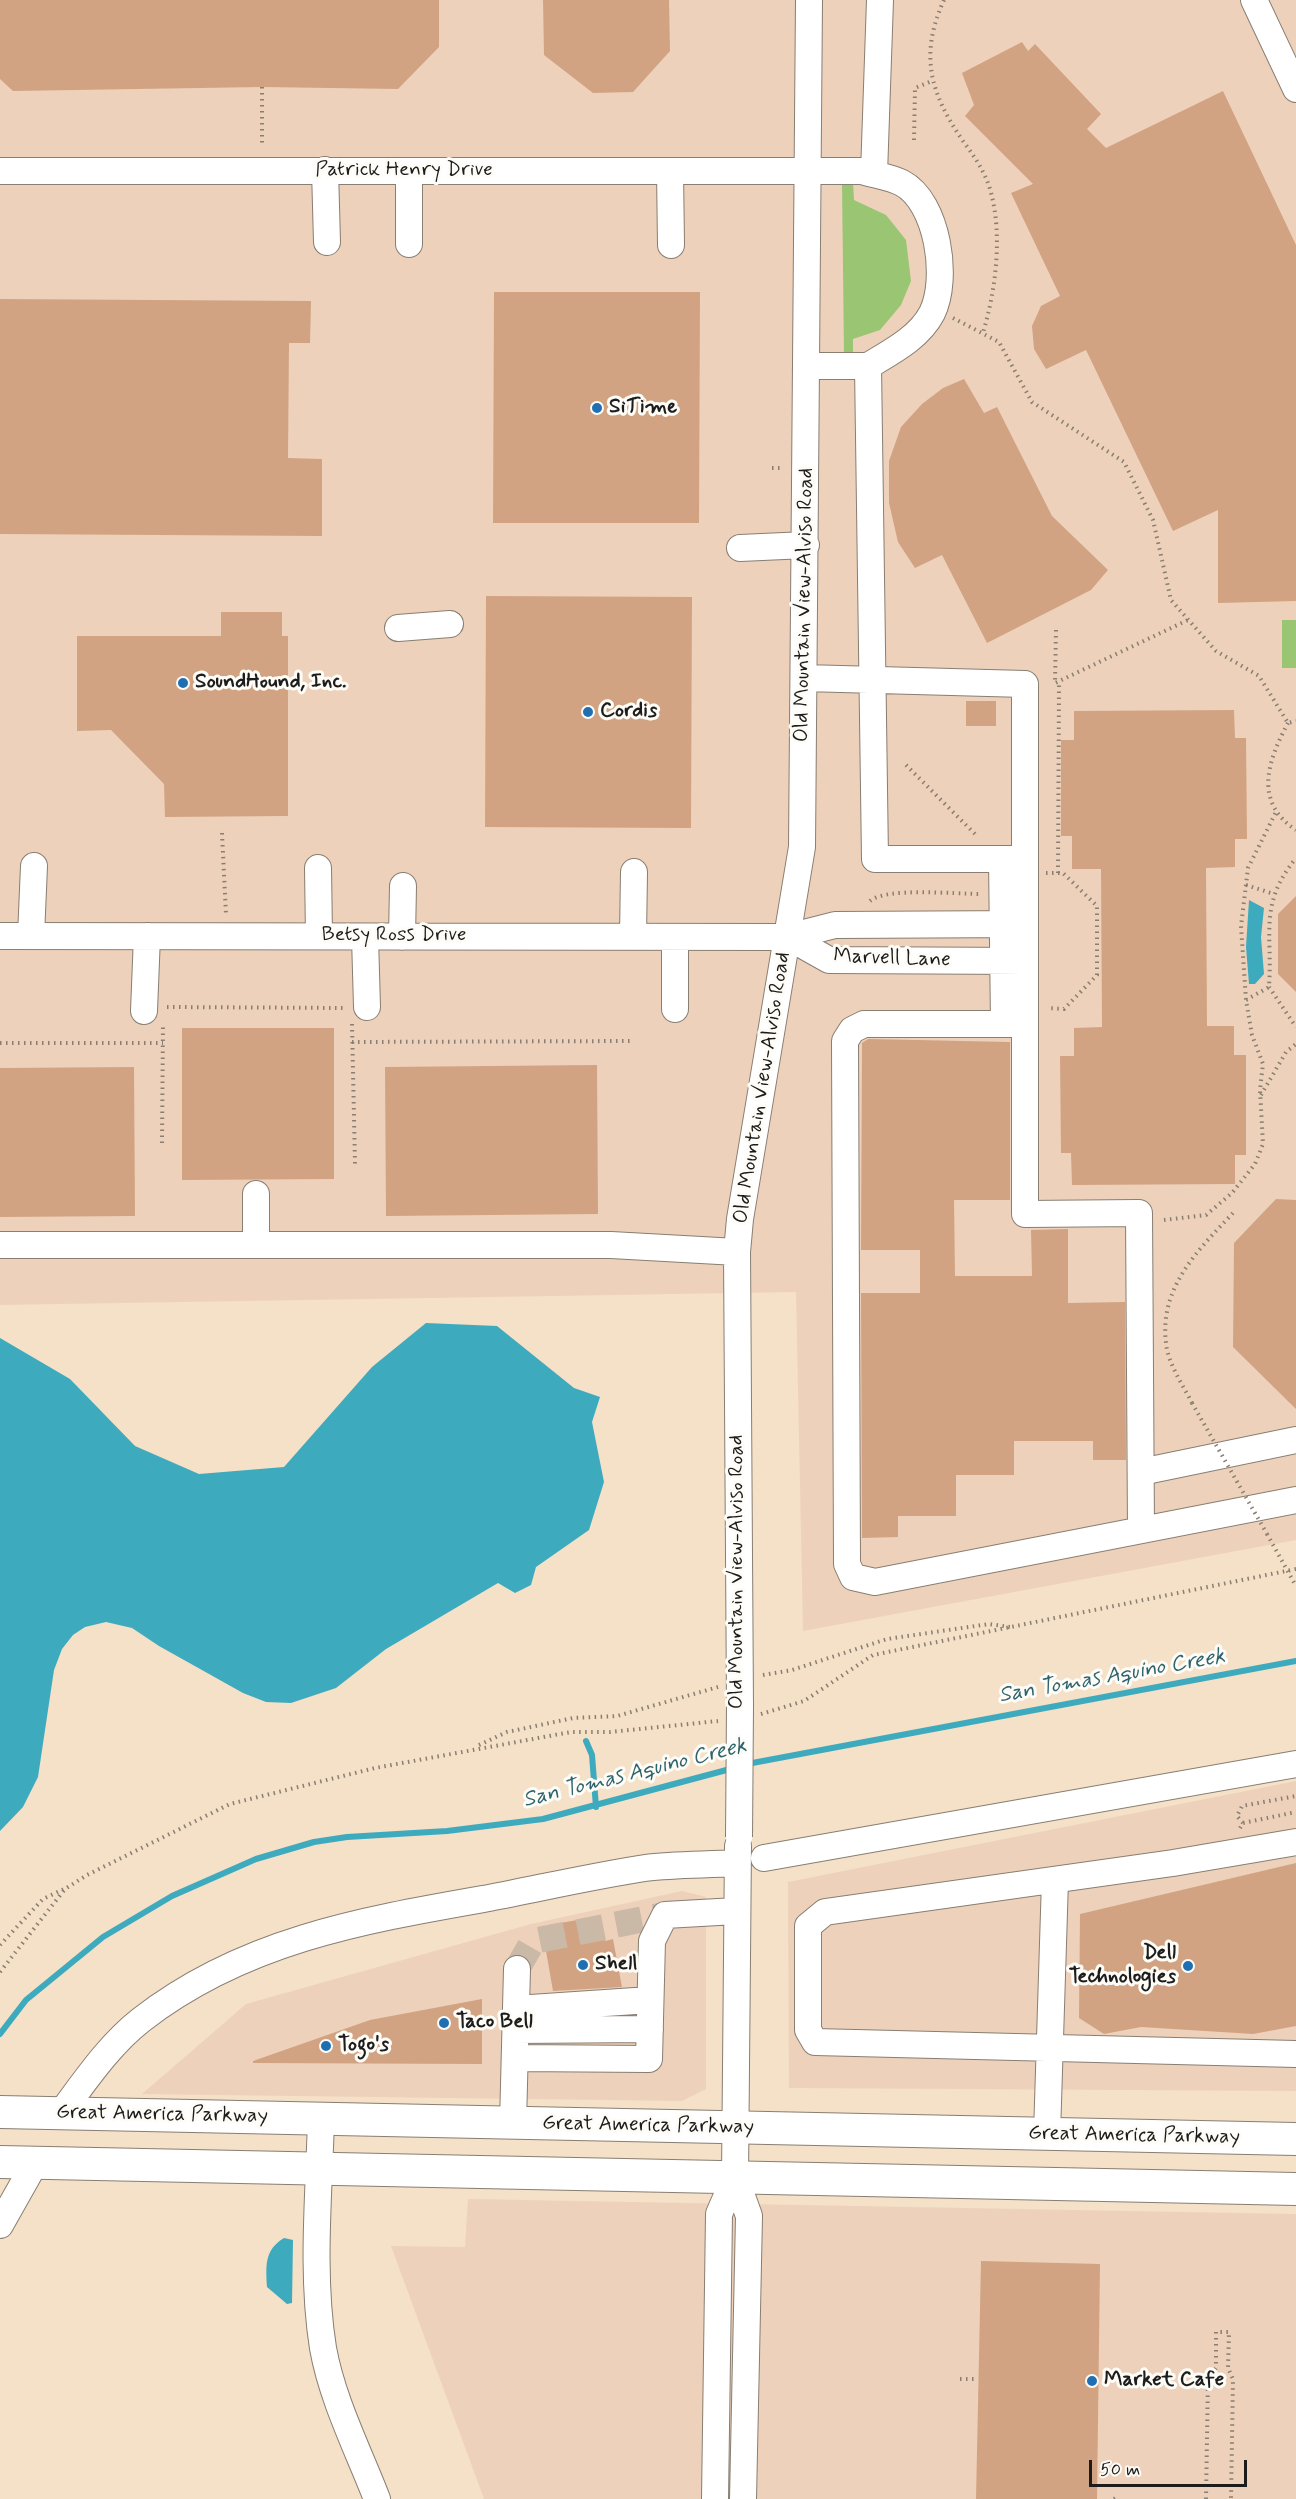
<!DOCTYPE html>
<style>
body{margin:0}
#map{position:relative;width:1296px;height:2499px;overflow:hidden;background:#f5e0c8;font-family:Mynerve,sans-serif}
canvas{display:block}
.scale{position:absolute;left:1089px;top:2460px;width:158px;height:27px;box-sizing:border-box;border:3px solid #1c1c1c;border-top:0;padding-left:8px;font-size:18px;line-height:21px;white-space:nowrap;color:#1c1c1c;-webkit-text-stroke:4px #fdfcf7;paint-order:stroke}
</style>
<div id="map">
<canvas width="1296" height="2499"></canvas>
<div class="scale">50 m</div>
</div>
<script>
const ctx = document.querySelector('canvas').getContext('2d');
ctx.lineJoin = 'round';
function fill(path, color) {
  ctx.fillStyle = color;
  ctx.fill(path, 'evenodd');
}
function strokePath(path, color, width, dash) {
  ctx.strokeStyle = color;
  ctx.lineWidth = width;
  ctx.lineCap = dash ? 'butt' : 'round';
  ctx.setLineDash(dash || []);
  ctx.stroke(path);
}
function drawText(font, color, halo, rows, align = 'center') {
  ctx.font = font + ' Mynerve,sans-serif';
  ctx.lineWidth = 6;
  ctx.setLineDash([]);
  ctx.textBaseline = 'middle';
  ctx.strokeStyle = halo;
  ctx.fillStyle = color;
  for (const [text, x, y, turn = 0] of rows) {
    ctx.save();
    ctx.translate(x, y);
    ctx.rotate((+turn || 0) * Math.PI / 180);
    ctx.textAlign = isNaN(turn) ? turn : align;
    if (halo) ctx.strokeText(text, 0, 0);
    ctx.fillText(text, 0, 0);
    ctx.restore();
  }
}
fill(new Path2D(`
 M0,0H1296V1540L803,1631L796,1292L0,1305Z
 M1296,1781V2091L789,2088L788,1882Z
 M682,1891L706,1897V2089L682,2101L142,2094L246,2004L531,1924Z
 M468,2199L1296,2214V2499H484L391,2246L465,2247Z`), '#eed1ba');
fill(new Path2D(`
 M842,183H853L854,200L886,215L906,240L911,281L901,305L880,330L853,339V358L844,356Z
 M1282,620H1296V668H1282Z`), '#9ac673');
fill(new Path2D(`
 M1249,900L1264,908L1261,937L1264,974L1255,984H1249L1246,947Z
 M426,1323L497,1326L574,1388L600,1397L592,1422L604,1482L589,1530L536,1567L531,1585L515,1593L498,1583L386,1649L336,1688L291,1703L266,1702L243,1693L159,1646L132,1628L106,1622L85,1627L73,1635L62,1649L54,1670L38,1777L23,1807L0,1831V1338L70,1379L135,1446L199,1474L284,1467L372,1367Z
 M284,2238L293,2240L292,2303L287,2304L267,2287C266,2266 264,2250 284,2238Z`), '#3eaabd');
strokePath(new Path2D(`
 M586,1741L592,1755L596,1807
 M747,1764L1296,1661
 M0,2034L26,2000L103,1937L172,1896L256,1859L314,1842L347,1837L447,1831L543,1819L734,1768`), '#3eaabd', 6);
fill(new Path2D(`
 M0,0H439V47L398,89L262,87L13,91L0,79Z
 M543,0H669L670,51L633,92L593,93L544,55Z
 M1022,42L1028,51L1035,44L1101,114L1087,129L1106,148L1223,91L1296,245V601L1218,603V510L1173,531L1086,350L1046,369L1034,349L1032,326L1041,306L1060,296L1011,193L1033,184L965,116L974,105L962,73Z
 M494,292H700L699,523H493Z
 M0,299L311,301L310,343H289L288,458L322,459V536L0,534Z
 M964,379L984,413L997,407L1052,516L1108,570L1091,590L987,643L942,555L915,568L898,542L889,503V461L901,427L922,404L943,388Z
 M486,596L692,597L691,828L485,827Z
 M221,612H282V636H288V816L165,817L164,784L111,730L77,731V636H221Z
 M966,701H996V726H966Z
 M1234,710L1235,738H1246L1247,839H1235V867L1206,868L1207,1026H1234V1055H1246V1155H1235V1184L1072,1185L1071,1153H1061L1060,1056H1074V1028L1102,1027L1101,869H1072V836H1061V740H1074V711Z
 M1296,896V992L1278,974V914Z
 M182,1028H334V1179L182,1180Z
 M868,1039L1010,1042V1200H954L955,1276H1032L1031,1230L1068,1229V1303L1125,1302L1126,1460H1093V1441H1014V1475H956V1516H898V1537L862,1538L861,1293H920V1250H861L862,1043Z
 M597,1065L598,1214L386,1216L385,1067Z
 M134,1067L135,1216L0,1217V1068Z
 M1276,1199L1296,1200V1409L1233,1347L1234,1243Z
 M1296,1863V2026L1253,2034L1141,2027L1104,2034L1079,2018L1080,1914Z
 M600,1916L605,1941L613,1939L622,1987L553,1991L546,1951L554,1949L549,1925Z
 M482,1999V2064L253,2063V2061L370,2020Z
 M981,2261L1100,2264L1097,2499H976Z`), '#d1a382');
strokePath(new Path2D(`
 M517,1969L533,1941L665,1915`), '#cab9a6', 26, [26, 13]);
const minor = new Path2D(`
 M1254,0L1296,89
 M325,170L327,242
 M0,171H862C875,175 890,177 902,183C938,202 949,279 932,313C919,338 891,352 868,366
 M670,171L671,245
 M874,174L880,0
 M409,244V171
 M806,366H868L875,859H1025
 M740,548L806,545
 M398,628L450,624
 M804,678L1025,684V1214L1139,1213L1141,1530
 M1002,859L1004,1024
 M318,868L319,936
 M0,936L788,937L835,925L1025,924
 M31,936L34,866
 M365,937L367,1007
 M402,937L403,886
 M633,937L634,872
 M675,937V1009
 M788,937L829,960L1025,961
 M144,1011L147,936
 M1025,1024H864L852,1030L845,1041L847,1564L853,1577L875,1582L1296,1500
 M256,1194V1245
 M0,1245H611L737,1252
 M1141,1472L1296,1440
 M740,1706L737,1252L740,1219L802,847L809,0
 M1296,1842L1173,1863L825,1912L808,1926V2030L815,2042L1296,2054
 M738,1846L735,2177L749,2216L743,2499
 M764,1858L1296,1764
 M516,2009L650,2000
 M516,2030L650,2029
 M515,2058L649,2059L652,1941L665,1915L736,1911
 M61,2113C85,2081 109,2045 141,2020C244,1940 364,1920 489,1898C541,1888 593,1876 645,1868C675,1864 706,1865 736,1863
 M321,2119C319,2194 311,2273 323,2348C332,2399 358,2450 377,2499
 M513,2123L517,1969
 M1047,2134L1055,1880
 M0,2225L35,2163
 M715,2499L719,2214L735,2177`);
const major = new Path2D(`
 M0,2112L1296,2139
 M0,2162L1296,2189`);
strokePath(minor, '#887e72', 28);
strokePath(major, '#887e72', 34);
strokePath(new Path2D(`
 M944,0C919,55 930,93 963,141C974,156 984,170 990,189C1003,234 996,289 983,333
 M262,87V144
 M914,140L915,88L932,81
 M953,318L999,342L1032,402L1124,462L1153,520L1171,600L1216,651L1259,676L1288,723L1296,721
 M772,468H783
 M1056,630L1055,683L1188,620
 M1288,723C1268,760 1253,802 1296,830
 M906,765L978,837
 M222,833L226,915
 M1046,873H1063L1097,906V975L1064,1009L1048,1008
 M1058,873L1059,682
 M1246,885L1274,894
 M870,901C886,887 955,894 980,894
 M1269,987L1296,1027
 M1246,1000L1269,987C1273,933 1258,905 1296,858
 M167,1007L345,1008
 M352,1024L355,1164
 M352,1042L634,1041
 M0,1043H163
 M1261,1095L1286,1052L1296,1044
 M162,1143L163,1023
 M1164,1220L1206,1215L1232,1193L1255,1164L1263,1144L1260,1090L1263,1064L1252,1035L1246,1000L1241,926L1248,868L1277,810
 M1192,1403C1183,1385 1168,1364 1166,1343C1159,1287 1199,1249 1234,1212
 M1267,1534L1296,1586
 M763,1675L792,1670L887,1639L989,1624L1010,1627
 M761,1714L804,1701L873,1655L1296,1569
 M479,1745L507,1732L573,1718L617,1716L718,1687
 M1243,1823L1237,1816L1242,1806L1296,1796
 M1240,1828L1243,1823L1296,1812
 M0,1945L43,1899L64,1889
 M0,1972L65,1889L87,1875L230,1804L375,1768L571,1732H610L718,1721
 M960,2379H978
 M1114,2499L1117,2497
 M1206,2499L1208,2379L1216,2368V2332H1229L1228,2368L1233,2379L1231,2499`), '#887e72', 4, [1.5, 4.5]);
strokePath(minor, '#fff', 26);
strokePath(major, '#fff', 32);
const minorBridge = new Path2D(`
 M739,1837L740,1706`);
strokePath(minorBridge, '#887e72', 28, []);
strokePath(new Path2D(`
 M1192,1403L1267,1534`), '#887e72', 4, [1.5, 4.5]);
strokePath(minorBridge, '#fff', 26);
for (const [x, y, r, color] of [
 [597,408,6,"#1f6fb2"],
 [183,683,6,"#1f6fb2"],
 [588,712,6,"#1f6fb2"],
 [583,1965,6,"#1f6fb2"],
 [1188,1966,6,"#1f6fb2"],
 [444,2023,6,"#1f6fb2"],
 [326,2046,6,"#1f6fb2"],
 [1092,2381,6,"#1f6fb2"]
]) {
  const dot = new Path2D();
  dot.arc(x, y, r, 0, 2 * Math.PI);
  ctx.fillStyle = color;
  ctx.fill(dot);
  strokePath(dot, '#fdfcf7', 2);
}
drawText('21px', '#1c1c1c', '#fdfcf7', [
 ["Patrick Henry Drive",404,171],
 ["Old Mountain View-Alviso Road",805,605,-89],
 ["Betsy Ross Drive",394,936],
 ["Marvell Lane",892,959,2],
 ["Old Mountain View-Alviso Road",763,1088,-81],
 ["Old Mountain View-Alviso Road",738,1572,-90],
 ["Great America Parkway",162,2115,1],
 ["Great America Parkway",648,2126,1],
 ["Great America Parkway",1134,2136,1]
]);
drawText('bold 21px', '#1c1c1c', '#fdfcf7', [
 ["SiTime",609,408],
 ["SoundHound, Inc.",195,683],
 ["Cordis",600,712],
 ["Dell",1176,1954,"right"],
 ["Technologies",1176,1978,"right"],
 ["Shell",595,1965],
 ["Taco Bell",456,2023],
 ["Togo's",338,2046],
 ["Market Cafe",1104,2381]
], 'left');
drawText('italic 22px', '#2d636c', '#fdfcf7', [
 ["San Tomas Aquino Creek",1112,1677,-10],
 ["San Tomas Aquino Creek",635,1774,-14]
]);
</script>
